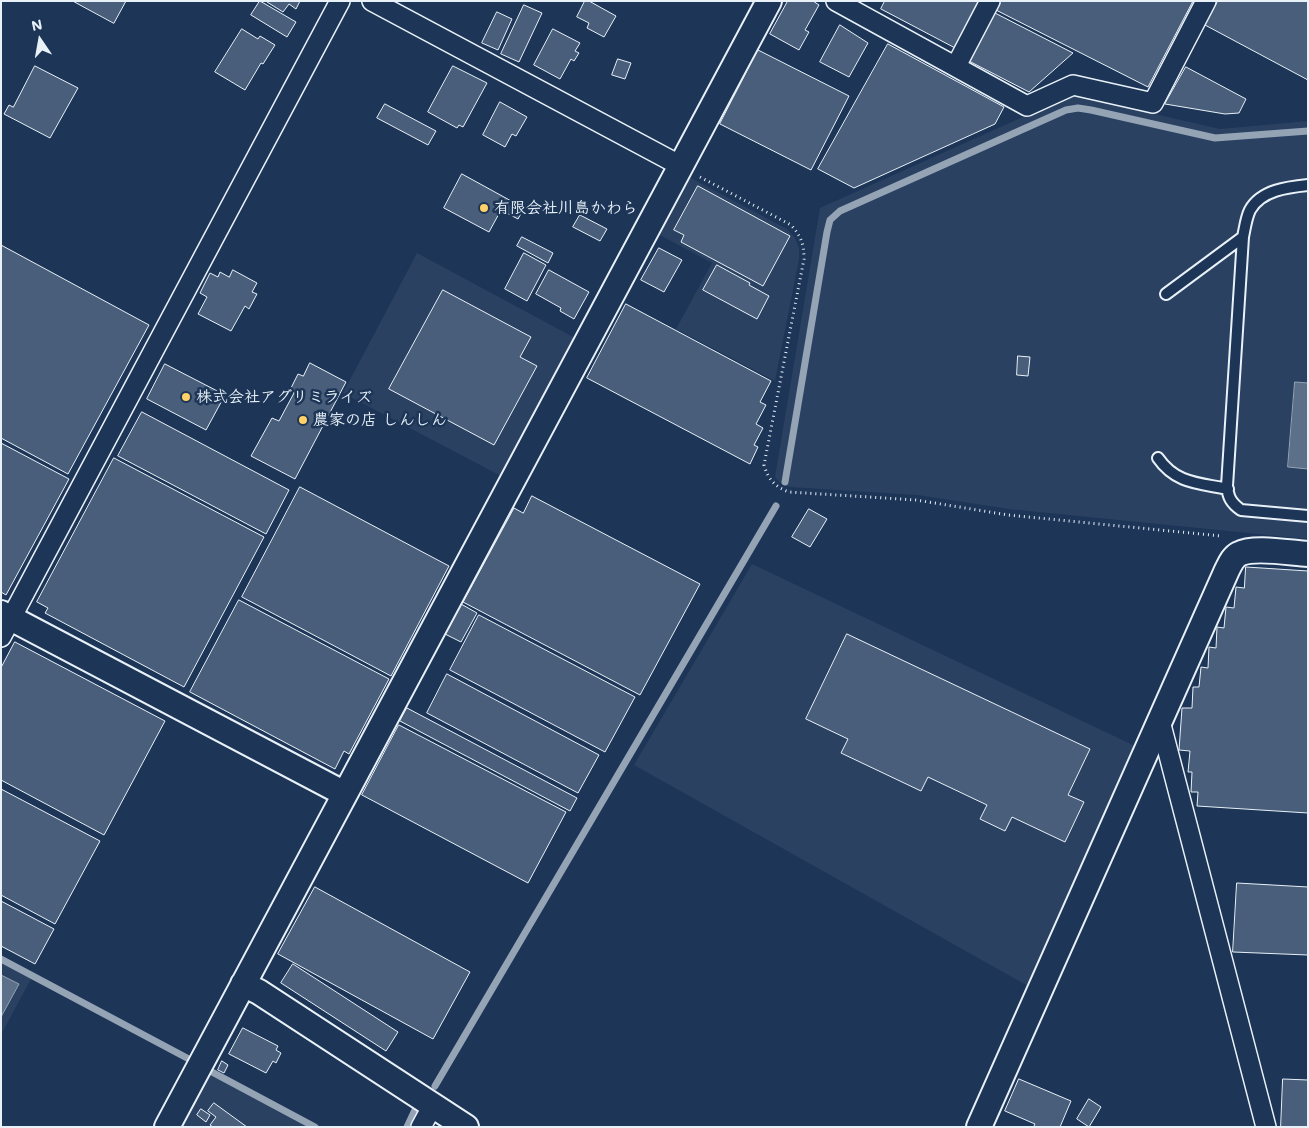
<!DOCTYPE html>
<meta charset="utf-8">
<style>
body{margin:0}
#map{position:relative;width:1309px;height:1128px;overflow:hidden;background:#1d3557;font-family:Mali,sans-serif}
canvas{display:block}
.frame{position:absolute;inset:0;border:2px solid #e8f1f8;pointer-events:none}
.north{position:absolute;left:15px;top:15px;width:50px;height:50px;-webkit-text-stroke:4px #1d3557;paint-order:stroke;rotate:348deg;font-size:14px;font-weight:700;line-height:20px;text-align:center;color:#e8f1f8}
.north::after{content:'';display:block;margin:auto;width:18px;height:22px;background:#e8f1f8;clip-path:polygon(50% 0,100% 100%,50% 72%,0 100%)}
</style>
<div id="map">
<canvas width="1309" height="1128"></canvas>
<div class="frame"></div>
<div class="north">N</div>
</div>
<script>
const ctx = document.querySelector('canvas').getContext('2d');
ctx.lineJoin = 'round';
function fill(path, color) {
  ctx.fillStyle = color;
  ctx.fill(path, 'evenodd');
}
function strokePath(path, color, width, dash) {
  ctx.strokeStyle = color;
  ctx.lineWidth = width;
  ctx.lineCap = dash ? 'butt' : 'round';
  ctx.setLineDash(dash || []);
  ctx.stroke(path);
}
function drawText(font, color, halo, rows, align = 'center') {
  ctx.font = font + ' Mali,"Klee One",sans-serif';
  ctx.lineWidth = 5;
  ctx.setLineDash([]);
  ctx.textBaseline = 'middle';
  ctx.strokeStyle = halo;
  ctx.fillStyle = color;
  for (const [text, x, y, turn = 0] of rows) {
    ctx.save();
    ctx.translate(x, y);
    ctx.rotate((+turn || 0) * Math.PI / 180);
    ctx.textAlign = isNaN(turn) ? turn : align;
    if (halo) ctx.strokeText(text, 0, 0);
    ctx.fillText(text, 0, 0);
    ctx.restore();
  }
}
fill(new Path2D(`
 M1072,95L1220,129L1308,121V539L1009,509L917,495L790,487L782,484L775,477L820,208Z
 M689,177L787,229L795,238L799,248V259L775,381L676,329L712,263L658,234Z
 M417,253L575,338L501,476L343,393Z
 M752,564L1135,746L1028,986L634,765Z
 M1,963L31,979L3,1031L1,1030Z
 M209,1074L308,1127H181Z`), '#2a4162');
const water = new Path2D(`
 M1295,382L1308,383V469L1288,467Z
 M1,975L19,984L1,1017Z`);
fill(water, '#5d7089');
strokePath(water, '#95a4b5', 1);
strokePath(new Path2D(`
 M785,482L827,232L830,220L840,211L1066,110L1078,108L1091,110L1215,138L1308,131
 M1,959L187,1058
 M212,1072L315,1127
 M435,1086L776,506
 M407,1127L415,1110`), '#95a4b5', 7);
const building = new Path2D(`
 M73,1H126L114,23Z
 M260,1L296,22L287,37L251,15Z
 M267,1H300L296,9L289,4L283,12L267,2Z
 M585,1H589L616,16L604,37L587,28L589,23L577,17Z
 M788,1H813L819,5L805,30L809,32L799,50L770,34Z
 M885,1H981L957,49L881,9Z
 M998,1H1193L1148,87L994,9Z
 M1218,1H1308V80L1205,25Z
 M524,5L542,13L519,62L501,54Z
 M497,12L512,19L498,50L482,43Z
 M993,12L1073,53L1029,92L967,60Z
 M840,25L868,43L849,77L820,62Z
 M242,29L258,39L260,36L275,45L263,64L261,63L245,90L215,72Z
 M553,29L580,43L575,51L579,53L574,61L571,59L560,79L534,65Z
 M888,44L1004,107L995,124L854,188L818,169Z
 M758,50L849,96L811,170L720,124Z
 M618,59L631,63L625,79L612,75Z
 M35,66L78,88L50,138L4,114L9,105L13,107Z
 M453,66L487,83L463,127L459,125L457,128L428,112Z
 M1186,67L1246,99L1239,113L1225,114L1165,104Z
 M500,102L527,117L516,136L512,134L505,147L483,135Z
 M385,104L436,131L428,145L377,118Z
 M462,174L524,208L518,219L501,210L489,232L444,208Z
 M698,186L790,236L763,286L681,242L684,235L674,230Z
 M580,215L607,229L600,241L573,227Z
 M522,237L553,253L548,263L517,246Z
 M1,245L149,325L68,474L1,438Z
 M659,248L682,260L664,292L641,280Z
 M524,253L546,265L527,301L505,289Z
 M717,265L750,283L749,285L769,296L757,319L703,290Z
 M233,270L257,283L252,292L257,294L249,309L245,306L231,331L198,314L207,297L200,293L210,273L218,277L220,272L229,277Z
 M549,270L589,292L574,319L560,311L561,308L536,294Z
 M443,290L531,337L520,357L537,366L494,445L389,389Z
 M626,304L771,381L760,402L766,405L756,424L763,428L754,445L758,447L750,464L587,378Z
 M1018,356L1030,357L1028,376L1017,375Z
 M310,363L346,382L295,479L251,456L272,418L279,421L294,393L290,390L298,374L303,376Z
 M165,364L225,395L206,430L147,399Z
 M142,412L289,490L266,534L118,456Z
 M1,443L69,479L6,595L1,592Z
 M114,458L264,537L184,687L45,613L48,608L37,602Z
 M300,487L449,566L391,676L242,597Z
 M532,496L700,584L640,695L463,602L514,508L523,513Z
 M809,509L827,519L810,547L792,537Z
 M1246,567L1308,571V813L1197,806L1198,792H1191L1192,772H1188L1190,751L1179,750L1182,708H1192L1193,687H1199L1201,667L1208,668L1209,647L1216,648L1217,627L1224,628L1226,607L1234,608L1236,587L1244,588Z
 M239,600L389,679L349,754L344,751L335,769L190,692Z
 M461,604L477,613L461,642L445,634Z
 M479,615L635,697L605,752L450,670Z
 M847,634L1090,749L1068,795L1084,802L1065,842L1012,817L1005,831L980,819L987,805L928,777L921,791L841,753L848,739L806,719Z
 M15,642L165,721L104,835L1,780V668Z
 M447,674L599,755L578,793L427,713Z
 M407,708L577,798L570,811L400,721Z
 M399,725L566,812L528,883L362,795Z
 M1,789L100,841L55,924L1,895Z
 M1237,883L1308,887V955L1233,952Z
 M315,887L470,972L433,1039L278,954Z
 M1,901L54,929L35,964L1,946Z
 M293,964L398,1032L386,1051L281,983Z
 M243,1028L278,1046L276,1050L281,1053L276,1063L273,1061L266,1073L229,1054Z
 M222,1061L228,1065L224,1073L218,1070Z
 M1019,1079L1071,1101L1060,1127H1035L1034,1126L1035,1124L1005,1111Z
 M1283,1079L1308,1080V1127H1281Z
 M1089,1099L1101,1107L1089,1127L1077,1119Z
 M214,1103L247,1127H213L210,1125L216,1117L208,1111Z
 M201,1109L210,1115L206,1122L197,1115Z`);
fill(building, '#495e7a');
strokePath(building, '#e8f1f8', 1);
const service = new Path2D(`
 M1308,185C1288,187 1261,190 1250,210C1246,218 1245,228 1243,237L1227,486C1228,497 1231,503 1241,510L1308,516
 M1166,294L1243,237
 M1158,458C1176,484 1199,483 1228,489`);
const minor = new Path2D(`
 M372,1L681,166
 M836,1L1027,106L1073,85L1153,103L1206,1
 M956,66L990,1
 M1,637L340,1
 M1160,721L1266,1127
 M421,1127L433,1105`);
const tertiary = new Path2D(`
 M1,613L345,794
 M243,984L259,992L466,1127
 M167,1127L769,1
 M979,1127L1227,570C1230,564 1233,557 1239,554C1254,546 1290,553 1308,554`);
strokePath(service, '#e8f1f8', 14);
strokePath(minor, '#e8f1f8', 22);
strokePath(tertiary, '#e8f1f8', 28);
strokePath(new Path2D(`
 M700,177L791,225C801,236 804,244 804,259L764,465C768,479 775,487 789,492L916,500L1008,515L1221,536`), '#e8f1f8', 3, [1, 4]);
strokePath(service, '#1d3557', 10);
strokePath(minor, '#1d3557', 19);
strokePath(tertiary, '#1d3557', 24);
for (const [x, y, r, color] of [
 [484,208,5,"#ffd166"],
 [186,397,5,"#ffd166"],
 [303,420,5,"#ffd166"]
]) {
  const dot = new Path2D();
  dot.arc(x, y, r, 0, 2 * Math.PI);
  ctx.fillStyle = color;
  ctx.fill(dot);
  strokePath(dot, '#1d3557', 2);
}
drawText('bold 16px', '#e8f1f8', '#1d3557', [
 ["有限会社川島かわら",494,208],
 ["株式会社アグリミライズ",196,397],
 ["農家の店 しんしん",313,420]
], 'left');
</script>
